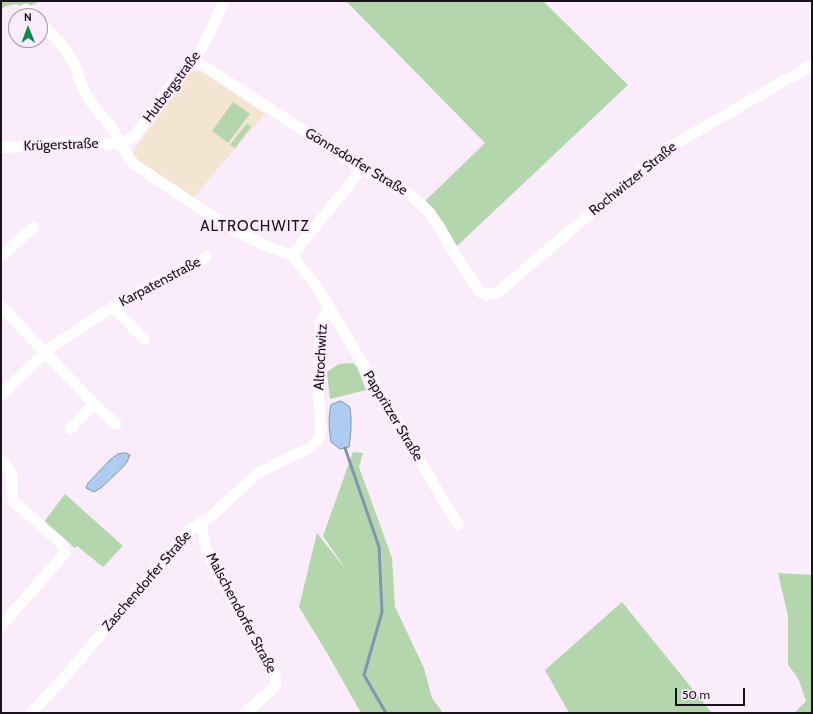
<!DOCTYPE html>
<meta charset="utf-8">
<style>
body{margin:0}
#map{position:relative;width:813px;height:714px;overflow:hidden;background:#fbecfc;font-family:Cabin,sans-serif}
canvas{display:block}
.frame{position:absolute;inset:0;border:2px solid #1a121b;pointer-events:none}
.north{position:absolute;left:8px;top:8px;width:40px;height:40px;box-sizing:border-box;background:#fbecfc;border:1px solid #a195a2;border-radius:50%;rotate:359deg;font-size:11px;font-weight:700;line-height:16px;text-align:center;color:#1a121b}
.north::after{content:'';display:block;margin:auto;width:14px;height:18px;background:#0b8b47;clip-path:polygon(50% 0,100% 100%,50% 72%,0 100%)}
.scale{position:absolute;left:675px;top:688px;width:70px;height:18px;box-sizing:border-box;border:2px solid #1a121b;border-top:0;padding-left:5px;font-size:12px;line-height:14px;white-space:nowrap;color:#1a121b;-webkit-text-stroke:3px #fbecfc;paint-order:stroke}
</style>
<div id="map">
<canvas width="813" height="714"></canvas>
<div class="frame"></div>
<div class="north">N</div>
<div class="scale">50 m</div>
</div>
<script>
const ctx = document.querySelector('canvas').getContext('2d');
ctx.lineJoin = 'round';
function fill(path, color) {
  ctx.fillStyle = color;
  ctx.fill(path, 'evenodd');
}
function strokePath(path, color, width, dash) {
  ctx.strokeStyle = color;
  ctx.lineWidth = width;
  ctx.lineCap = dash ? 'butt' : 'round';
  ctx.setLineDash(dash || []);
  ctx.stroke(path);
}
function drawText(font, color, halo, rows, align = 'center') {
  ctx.font = font + ' Cabin,sans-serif';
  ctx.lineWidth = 4;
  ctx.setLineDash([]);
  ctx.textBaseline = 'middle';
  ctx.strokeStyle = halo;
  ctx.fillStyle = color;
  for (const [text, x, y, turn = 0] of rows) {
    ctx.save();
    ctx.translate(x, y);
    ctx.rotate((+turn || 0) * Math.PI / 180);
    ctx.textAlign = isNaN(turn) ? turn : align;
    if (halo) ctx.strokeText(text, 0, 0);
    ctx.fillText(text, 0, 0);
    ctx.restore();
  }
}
fill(new Path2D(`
 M191,72H202L265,114L192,199L137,162L131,154Z`), '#f3e5d2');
fill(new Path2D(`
 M1,1H41L28,7L15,4L7,6L1,9Z
 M346,1H543L628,85L457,246L443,222L425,201L485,143Z
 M233,102L250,114L228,143L212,131Z
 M247,123L251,127L235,148L230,145Z
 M353,363L357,367L366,390L330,399L327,372L339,364Z
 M353,452L363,453L359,467L392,558L395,607L424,668L432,698L443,713H361L327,653L299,607L317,533L347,571L323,536Z
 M65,494L123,546L103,567L77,546L75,548L44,522Z
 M778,573L812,575V713H794L806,701L798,678L788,665V616Z
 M622,602L712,713H569L545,670Z`), '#b3d6ac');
const water = new Path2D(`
 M341,401L350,407C352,421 351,434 349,447L340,449L331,442C329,430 328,417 331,405Z
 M126,453L130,455L127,462L123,467L102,487L94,492L86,488L88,483L111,459L118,454Z`);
fill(water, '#aecbf2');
strokePath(water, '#8294b2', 1);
strokePath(new Path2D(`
 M345,448L379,547L382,612L364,675L386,713`), '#8294b2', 3);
strokePath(new Path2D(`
 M26,9L33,16
 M40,22C55,37 69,51 77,71C80,79 82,89 87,96C94,109 105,118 113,130C120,141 125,154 134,164L225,225L266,246L292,255L315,285L329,307L458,525
 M195,60L362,169L396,185L409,194L421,204L430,213L438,225L453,251L480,292L486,295L498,292L668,148L812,65
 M1,148L84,141L110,144L121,143L130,139L136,134L177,78L195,60L209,34L224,1
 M292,255L362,169
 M1,256L34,227
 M1,306L94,404L116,424
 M113,307L144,339
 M1,395L51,347L113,307L206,257
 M70,429L94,404
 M1,460L10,470L12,476V493L14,502L62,544L65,553L1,626
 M201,524L206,548L216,572L275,675L276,684L273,689L245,713
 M31,713L69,672L187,532L210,517L257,474L281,461L308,449L318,440L321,430L318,392L320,323L329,307`), '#fff', 11);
drawText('14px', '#1a121b', '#fbecfc', [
 ["Hutbergstraße",172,87,-53],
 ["Krügerstraße",61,145,-2],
 ["Gönnsdorfer Straße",356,162,31],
 ["Rochwitzer Straße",633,179,-39],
 ["Karpatenstraße",160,282,-28],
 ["Altrochwitz",321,357,-87],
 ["Pappritzer Straße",393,416,59],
 ["Zaschendorfer Straße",147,581,-49],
 ["Malschendorfer Straße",241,613,62]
]);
ctx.letterSpacing = '1px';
drawText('15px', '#1a121b', '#fbecfc', [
 ["ALTROCHWITZ",255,227]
]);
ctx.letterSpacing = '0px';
</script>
